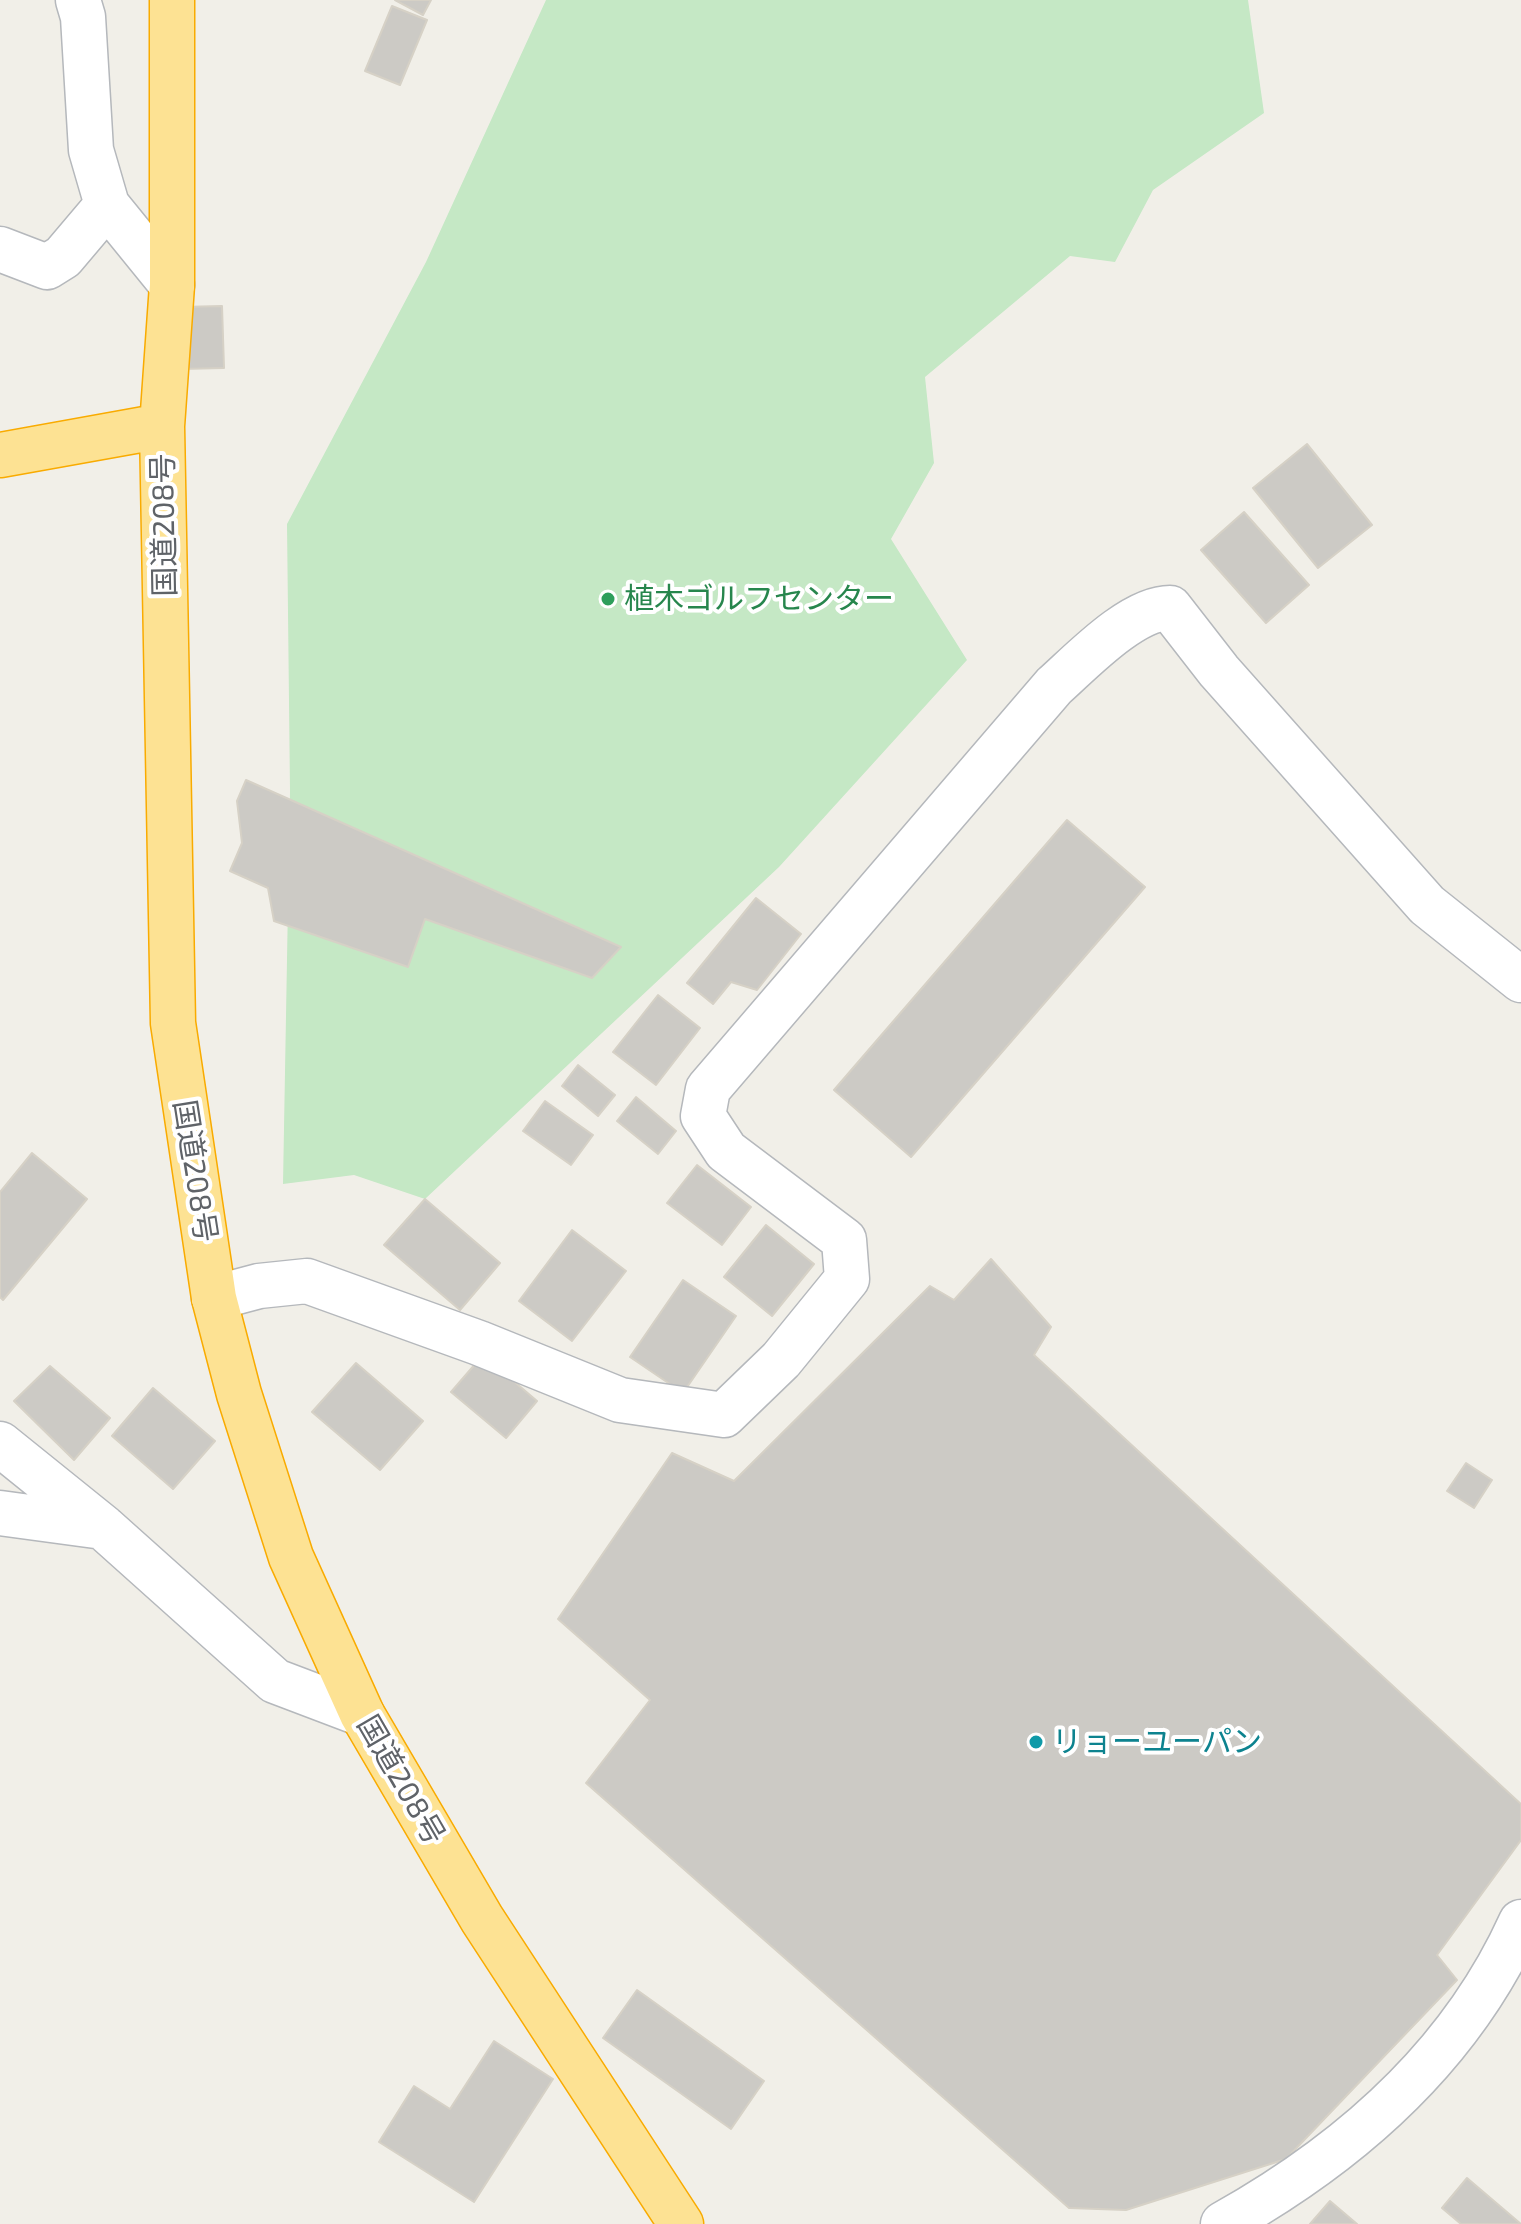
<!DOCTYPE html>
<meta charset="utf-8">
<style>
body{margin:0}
canvas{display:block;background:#f1efe8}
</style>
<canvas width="1521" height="2224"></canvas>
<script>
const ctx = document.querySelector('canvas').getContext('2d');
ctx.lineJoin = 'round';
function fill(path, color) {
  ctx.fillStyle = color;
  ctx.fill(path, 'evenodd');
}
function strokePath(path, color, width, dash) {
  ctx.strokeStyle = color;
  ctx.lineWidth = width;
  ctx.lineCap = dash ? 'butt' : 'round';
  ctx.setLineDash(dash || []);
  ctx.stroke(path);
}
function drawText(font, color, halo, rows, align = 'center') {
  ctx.font = font + ' "Exo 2","Noto Sans JP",sans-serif';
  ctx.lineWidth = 8;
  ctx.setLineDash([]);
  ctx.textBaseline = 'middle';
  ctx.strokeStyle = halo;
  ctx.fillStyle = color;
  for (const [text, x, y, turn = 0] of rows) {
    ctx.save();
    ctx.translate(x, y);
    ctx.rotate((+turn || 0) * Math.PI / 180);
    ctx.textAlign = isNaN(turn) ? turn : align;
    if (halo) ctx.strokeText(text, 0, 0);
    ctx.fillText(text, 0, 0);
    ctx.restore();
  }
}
fill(new Path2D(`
 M546,0H1248L1264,113L1153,190L1115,262L1070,256L925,377L934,463L891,539L967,660L779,867L425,1199L354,1175L283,1184L290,791L287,524L426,262Z`), '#c5e8c5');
const building = new Path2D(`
 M395,0H431L423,15Z
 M392,6L427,20L400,85L365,71Z
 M222,306L224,368L181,369L180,307Z
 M1307,444L1372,525L1318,568L1253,488Z
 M1244,512L1309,585L1266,623L1201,550Z
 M246,780L621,947L592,978L425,919L408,967L274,921L268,888L230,871L242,843L237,801Z
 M1067,820L1145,887L911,1157L834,1090Z
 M756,898L801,934L757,990L731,982L713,1004L687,983Z
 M658,995L700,1028L656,1085L613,1052Z
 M578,1065L615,1095L598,1116L562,1086Z
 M636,1097L676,1131L658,1154L617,1121Z
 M545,1101L593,1135L571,1165L523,1131Z
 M32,1153L87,1199L3,1300L0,1297V1192Z
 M697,1165L751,1207L722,1245L667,1203Z
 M425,1199L500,1263L460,1310L384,1245Z
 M766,1225L814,1264L772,1316L724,1277Z
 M572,1230L626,1271L572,1341L519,1301Z
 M991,1259L1051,1327L1034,1355L1521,1804V1840L1437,1955L1457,1980L1286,2159L1126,2210L1069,2208L586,1783L650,1700L558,1619L672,1453L734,1481L930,1286L954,1300Z
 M683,1280L736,1316L683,1393L630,1357Z
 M483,1355L537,1401L506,1438L451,1392Z
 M356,1363L423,1421L380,1470L312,1412Z
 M50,1366L110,1418L74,1460L14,1401Z
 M153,1388L215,1441L173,1489L112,1436Z
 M1466,1463L1492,1480L1474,1508L1447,1491Z
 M637,1990L764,2081L731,2129L603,2038Z
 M494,2041L553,2079L474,2202L379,2142L414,2086L450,2109Z
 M1467,2178L1521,2224H1461L1442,2208Z
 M1330,2201L1357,2224H1310Z`);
fill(building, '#cccac5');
strokePath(building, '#d6d1c6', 2);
const minor = new Path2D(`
 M78,0L83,17L91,150L107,205L172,285
 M0,249L47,267L63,257L107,205
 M214,1298L259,1286L307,1281L479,1343L620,1400L724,1415L781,1360L847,1279L844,1240L726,1151L703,1116L708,1089L1054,686C1082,661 1132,608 1170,608L1219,671L1427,905L1521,980
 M0,1444L103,1527L275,1681L362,1714
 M0,1513L103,1527
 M1223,2224C1350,2153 1460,2057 1521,1922`);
const highway = new Path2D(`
 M172,0V285L162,426L173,1023L214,1298L239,1394L291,1557L362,1714L482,1919L681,2224
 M0,455L162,426`);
strokePath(minor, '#b5b8bc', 47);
strokePath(highway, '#f9ab00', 47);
strokePath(minor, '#fff', 44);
strokePath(highway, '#fde293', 44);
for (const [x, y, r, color] of [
 [608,599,8,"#2e9e5b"],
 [1036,1742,8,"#0f9aa8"]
]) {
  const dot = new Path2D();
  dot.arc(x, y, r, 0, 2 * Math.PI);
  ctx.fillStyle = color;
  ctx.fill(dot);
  strokePath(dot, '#fff', 3);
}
drawText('30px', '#5f6368', '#fff', [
 ["国道208号",164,525,-91],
 ["国道208号",195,1171,81],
 ["国道208号",401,1780,60]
]);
drawText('30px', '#27864d', '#fff', [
 ["植木ゴルフセンター",624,599]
], 'left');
drawText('30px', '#0d838f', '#fff', [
 ["リョーユーパン",1052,1742]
], 'left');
</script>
